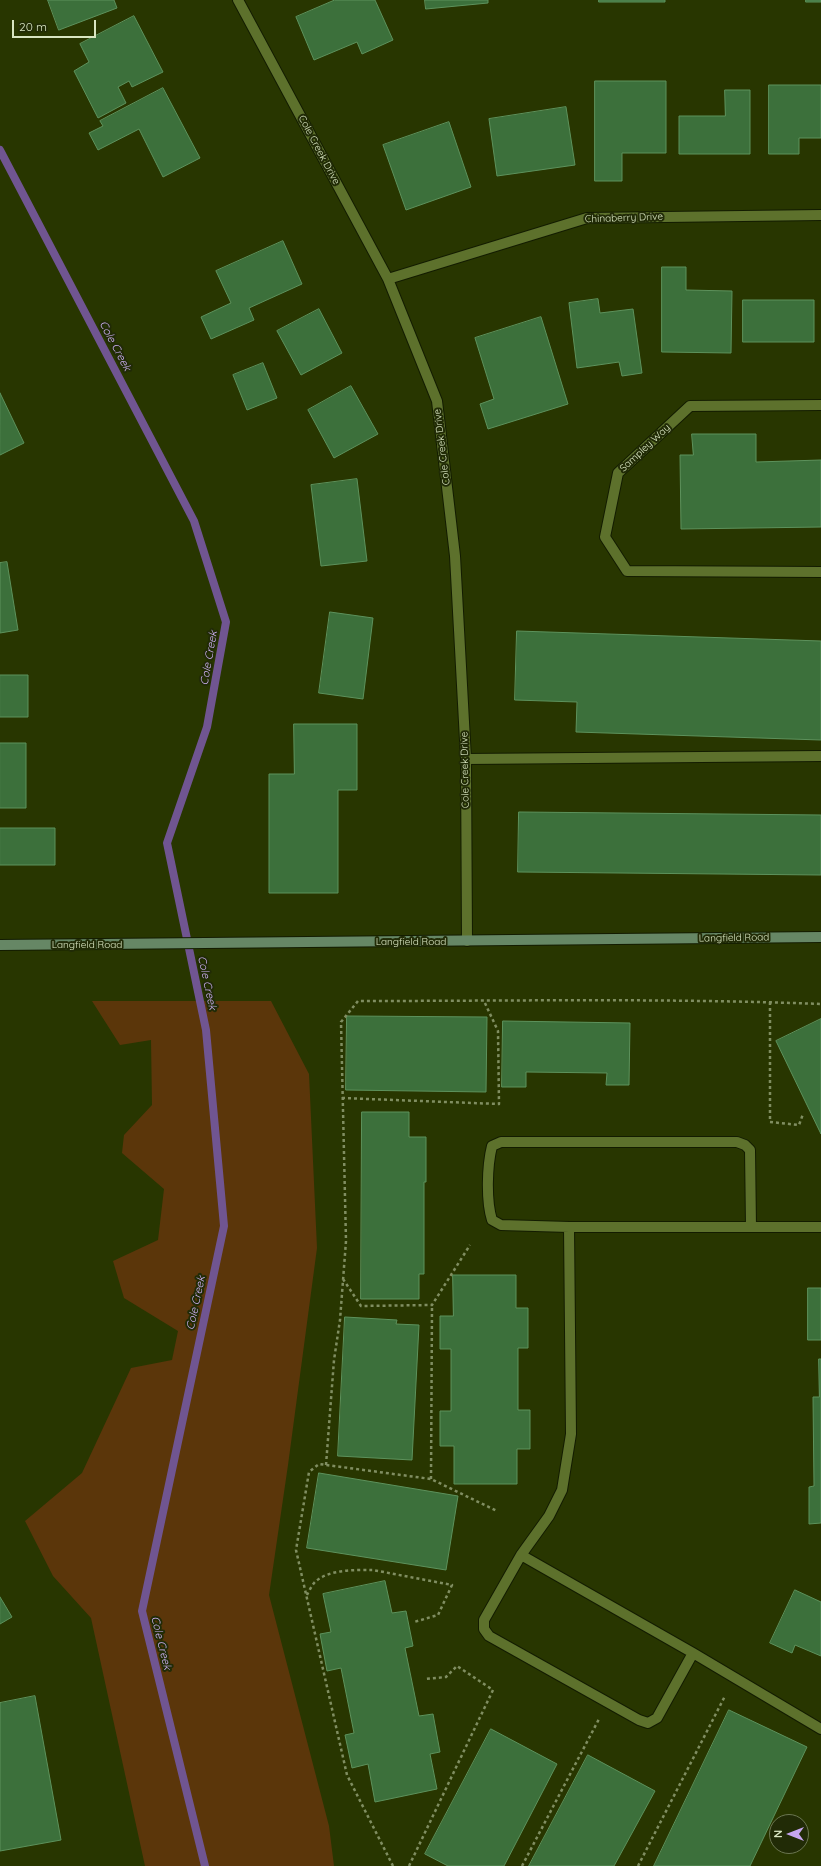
<!DOCTYPE html>
<style>
body{margin:0}
#map{position:relative;width:821px;height:1866px;overflow:hidden;background:#283600;font-family:Quicksand,sans-serif}
canvas{display:block}
.north{position:absolute;left:769px;top:1814px;width:40px;height:40px;box-sizing:border-box;background:#212b06;border:1px solid #6a7551;border-radius:50%;rotate:270deg;font-size:11px;font-weight:700;line-height:16px;text-align:center;color:#d8e5c1}
.north::after{content:'';display:block;margin:auto;width:14px;height:18px;background:#c6a6f0;clip-path:polygon(50% 0,100% 100%,50% 72%,0 100%)}
.scale{position:absolute;left:12px;top:20px;width:84px;height:18px;box-sizing:border-box;border:2px solid #d8e5c1;border-top:0;padding-left:5px;font-size:12px;line-height:14px;white-space:nowrap;color:#d8e5c1;-webkit-text-stroke:3px #212b06;paint-order:stroke}
</style>
<div id="map">
<canvas width="821" height="1866"></canvas>
<div class="north">N</div>
<div class="scale">20 m</div>
</div>
<script>
const ctx = document.querySelector('canvas').getContext('2d');
ctx.lineJoin = 'round';
function fill(path, color) {
  ctx.fillStyle = color;
  ctx.fill(path, 'evenodd');
}
function strokePath(path, color, width, dash) {
  ctx.strokeStyle = color;
  ctx.lineWidth = width;
  ctx.lineCap = dash ? 'butt' : 'round';
  ctx.setLineDash(dash || []);
  ctx.stroke(path);
}
function drawText(font, color, halo, rows, align = 'center') {
  ctx.font = font + ' Quicksand,sans-serif';
  ctx.lineWidth = 4;
  ctx.setLineDash([]);
  ctx.textBaseline = 'middle';
  ctx.strokeStyle = halo;
  ctx.fillStyle = color;
  for (const [text, x, y, turn = 0] of rows) {
    ctx.save();
    ctx.translate(x, y);
    ctx.rotate((+turn || 0) * Math.PI / 180);
    ctx.textAlign = isNaN(turn) ? turn : align;
    if (halo) ctx.strokeText(text, 0, 0);
    ctx.fillText(text, 0, 0);
    ctx.restore();
  }
}
fill(new Path2D(`
 M92,1001H271L309,1074L317,1248L288,1465L269,1595L329,1826L334,1866H145L91,1618L53,1576L25,1521L82,1473L131,1368L172,1360L178,1331L124,1298L113,1261L158,1240L164,1189L122,1153L124,1135L152,1105L151,1040L120,1045Z`), '#5b360a');
strokePath(new Path2D(`
 M0,150L194,521L226,622L207,727L167,843L206,1030L224,1226L142,1611L205,1866`), '#705591', 8);
const building = new Path2D(`
 M48,0H114L117,8L59,30Z
 M335,0H375L393,40L362,54L357,42L314,60L296,17Z
 M425,0H488V3L426,9Z
 M599,0H665V2H599Z
 M806,0H821V2H806Z
 M134,16L163,72L132,87L129,81L118,87L126,103L98,118L74,71L89,62L80,44Z
 M595,81H666V153H622V181H595Z
 M769,85H821V138H799V154H769Z
 M163,88L200,158L163,177L139,129L98,150L89,133L103,126L100,121Z
 M725,90H750V154H679V116H725Z
 M566,107L575,165L497,176L489,119Z
 M449,122L471,187L406,210L383,145Z
 M283,241L302,284L249,308L254,320L211,339L201,317L231,303L216,271Z
 M662,267H686V290L732,291L731,353L662,352Z
 M598,299L600,313L633,309L642,373L622,376L619,362L577,368L569,303Z
 M743,300H814V342H743Z
 M319,309L342,353L301,375L277,331Z
 M541,317L568,404L488,429L480,404L494,399L475,338Z
 M263,363L277,398L247,410L233,375Z
 M351,386L378,434L334,458L308,410Z
 M0,393L24,443L0,455Z
 M692,434H756V462L821,460V527L681,529L680,455H693Z
 M357,479L367,561L321,566L311,485Z
 M7,562L18,630L0,633V563Z
 M330,612L373,618L363,699L319,693Z
 M517,631L821,641V740L576,732L577,702L515,700Z
 M0,675H28V717H0Z
 M294,724H357V790H338V893H269V774H294Z
 M0,743H26V808H0Z
 M519,812L821,815V875L518,872Z
 M0,828H55V865H0Z
 M347,1016L487,1017L486,1092L346,1090Z
 M821,1019V1134L776,1041Z
 M503,1021L630,1023L629,1085H606L607,1073L526,1072V1087H502Z
 M362,1112H409V1137H426V1182H424V1274H419V1299H361Z
 M453,1275H516V1308H528V1348H518V1410H530V1449H517V1484H454V1446H440V1411H451V1349H440V1316H453Z
 M808,1288H821V1340H808Z
 M345,1317L397,1320L396,1324L419,1325L412,1460L338,1456Z
 M819,1359H821V1523L809,1524V1487L814,1486L813,1397H819Z
 M319,1473L458,1496L446,1570L307,1548Z
 M385,1581L392,1613L406,1611L413,1646L405,1648L419,1716L433,1714L440,1752L430,1754L437,1789L375,1802L368,1764L352,1768L345,1735L354,1733L341,1668L327,1671L320,1634L331,1632L323,1594Z
 M795,1590L821,1602V1656L795,1645L792,1653L770,1643Z
 M0,1597L12,1617L0,1624Z
 M35,1696L61,1840L0,1851V1703Z
 M729,1710L807,1747L750,1866H654Z
 M491,1729L557,1764L504,1866H448L425,1854Z
 M588,1755L655,1791L614,1866H529Z`);
fill(building, '#3c703b');
strokePath(building, '#5d925c', 1);
const lane = new Path2D(`
 M821,405L690,406L618,473L605,537L627,571L821,572
 M466,759L821,756
 M569,1227L571,1434L562,1490L549,1516L521,1555L484,1620V1629L489,1636L639,1720L648,1723L657,1718L693,1653
 M751,1227L750,1150L745,1145L737,1142H501L492,1146C487,1166 486,1201 492,1220L501,1225L569,1227H821
 M521,1555L693,1653L821,1729`);
const street = new Path2D(`
 M238,0L388,279L437,401L455,556L466,759L467,941
 M388,279L587,218L821,215`);
const secondary = new Path2D(`
 M0,945L821,937`);
strokePath(lane, '#131c00', 12);
strokePath(street, '#131c00', 12);
strokePath(secondary, '#131c00', 12);
strokePath(new Path2D(`
 M770,1002V1122L799,1125L803,1114
 M342,1098L499,1104L498,1031L484,1001
 M343,1279L361,1306L432,1305L470,1245
 M326,1465L334,1360L340,1320L346,1241L341,1022L358,1001C512,1001 667,998 821,1004
 M431,1479L432,1305
 M307,1595C309,1591 312,1585 315,1582C329,1569 355,1570 373,1570L452,1585L438,1615L414,1622
 M393,1866L347,1775L296,1550L309,1472L319,1464L431,1479L497,1511
 M409,1866L493,1690L457,1666L446,1677L424,1679
 M522,1866L599,1719
 M638,1866L725,1696`), '#808e61', 2.5, [3, 3]);
strokePath(lane, '#5d712c', 10);
strokePath(street, '#5d712c', 10);
strokePath(secondary, '#668765', 10);
drawText('10px', '#d8e5c1', '#212b06', [
 ["Cole Creek Drive",319,150,62],
 ["Chinaberry Drive",624,218,-2],
 ["Cole Creek Drive",442,447,-97],
 ["Sampley Way",645,448,-43],
 ["Cole Creek Drive",465,770,-91],
 ["Langfield Road",734,938,-1],
 ["Langfield Road",411,942],
 ["Langfield Road",87,945]
]);
drawText('italic 11px', '#ceb1f6', '#212b06', [
 ["Cole Creek",115,346,62],
 ["Cole Creek",209,658,-80],
 ["Cole Creek",207,983,78],
 ["Cole Creek",196,1303,-78],
 ["Cole Creek",161,1643,76]
]);
</script>
